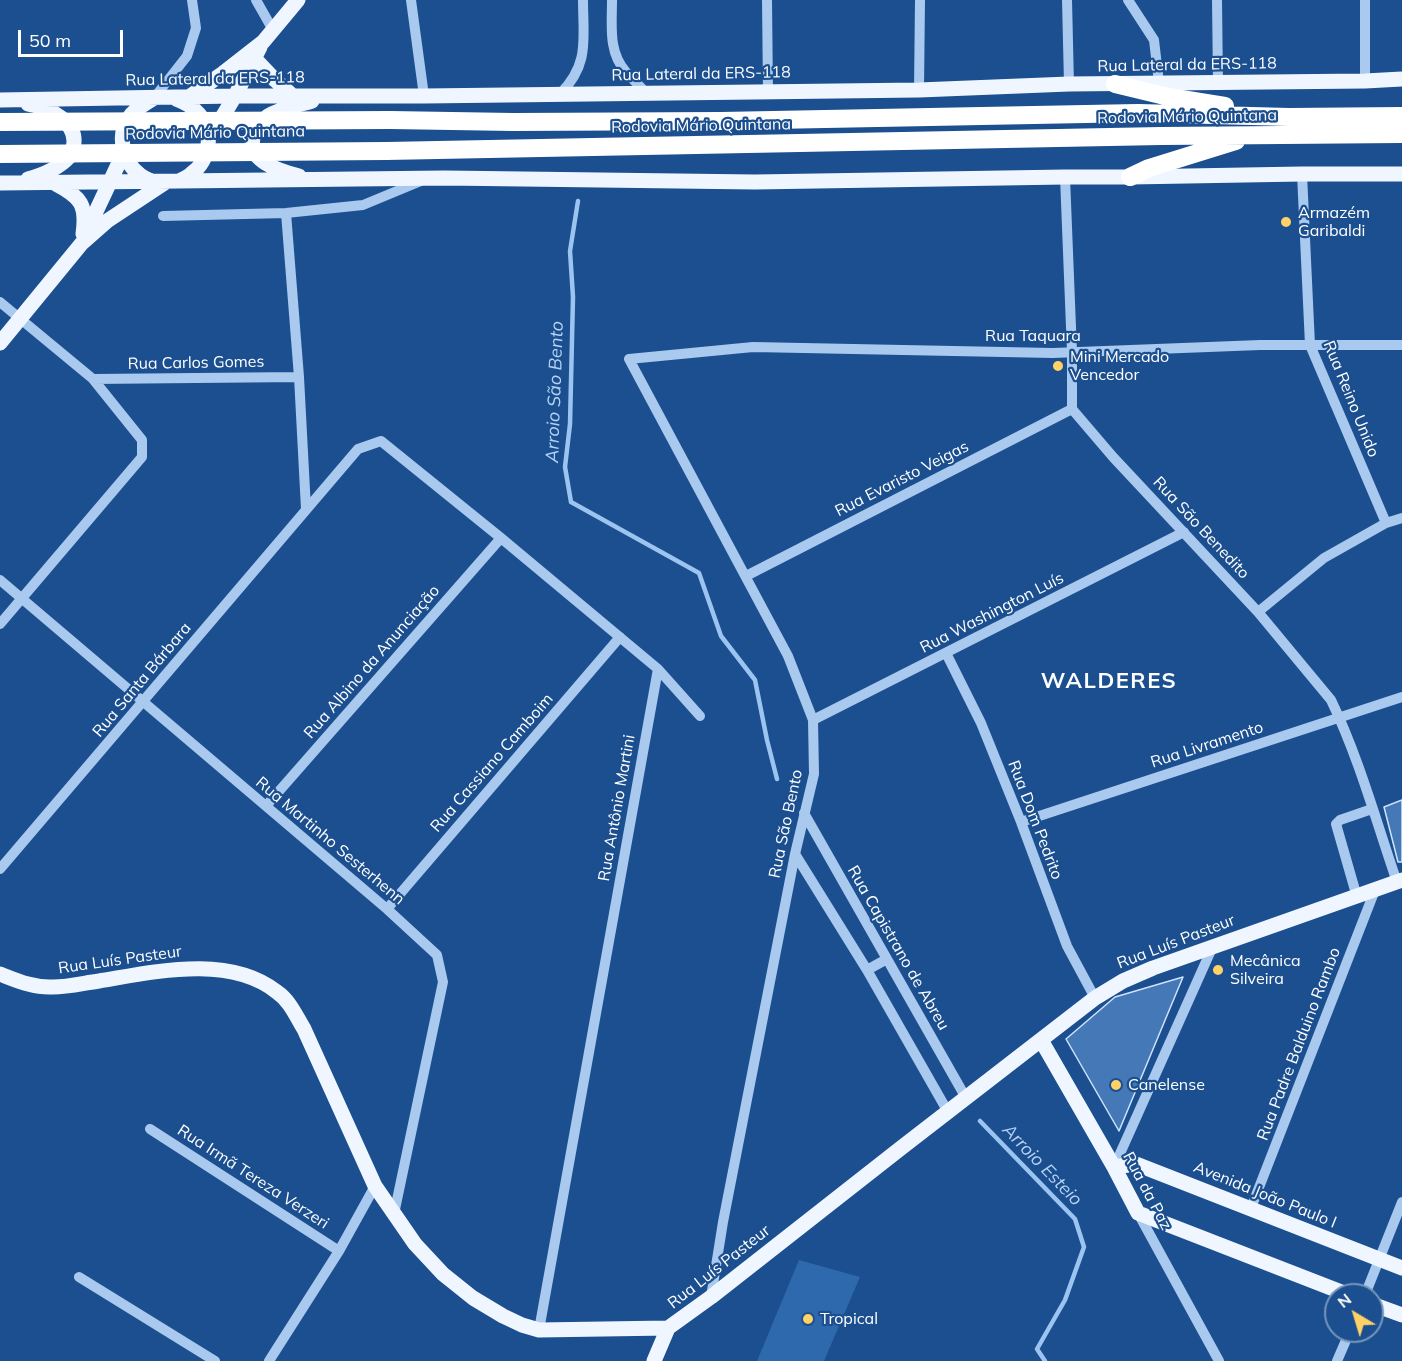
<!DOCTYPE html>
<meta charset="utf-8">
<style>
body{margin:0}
#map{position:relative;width:1402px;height:1361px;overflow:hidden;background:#1b4f8f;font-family:Mulish,sans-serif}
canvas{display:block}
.north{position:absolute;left:1324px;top:1283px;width:60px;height:60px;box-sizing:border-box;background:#1b4f8f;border:2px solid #7695bc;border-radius:50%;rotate:322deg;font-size:16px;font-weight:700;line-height:24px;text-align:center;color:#fff}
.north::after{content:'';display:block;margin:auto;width:21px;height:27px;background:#ffd166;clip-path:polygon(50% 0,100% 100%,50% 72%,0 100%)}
.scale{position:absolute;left:18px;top:30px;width:105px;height:27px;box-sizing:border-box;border:3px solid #fff;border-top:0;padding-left:8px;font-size:18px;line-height:21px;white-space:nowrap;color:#fff;-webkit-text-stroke:4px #1b4f8f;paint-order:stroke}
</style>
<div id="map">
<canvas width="1402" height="1361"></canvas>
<div class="north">N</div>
<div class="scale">50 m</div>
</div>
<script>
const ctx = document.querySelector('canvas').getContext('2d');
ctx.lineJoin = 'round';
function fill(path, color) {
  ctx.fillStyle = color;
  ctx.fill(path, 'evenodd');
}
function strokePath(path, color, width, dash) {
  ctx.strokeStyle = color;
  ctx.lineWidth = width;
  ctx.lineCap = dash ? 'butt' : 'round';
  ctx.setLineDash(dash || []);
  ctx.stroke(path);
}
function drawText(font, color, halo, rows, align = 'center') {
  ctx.font = font + ' Mulish,sans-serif';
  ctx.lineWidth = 4.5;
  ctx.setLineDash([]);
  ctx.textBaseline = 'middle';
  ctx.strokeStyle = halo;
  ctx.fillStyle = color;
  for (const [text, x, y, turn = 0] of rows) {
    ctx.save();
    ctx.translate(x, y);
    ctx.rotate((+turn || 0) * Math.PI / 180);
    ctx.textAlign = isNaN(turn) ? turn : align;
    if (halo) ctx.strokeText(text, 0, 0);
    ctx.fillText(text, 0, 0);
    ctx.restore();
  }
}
fill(new Path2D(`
 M799,1260L860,1277L824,1361H757Z`), '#2e69ad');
strokePath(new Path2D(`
 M578,201L570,251L573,297L570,424L565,467L571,502L699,573L721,636L755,680L767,740L777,779
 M980,1121L1075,1219L1084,1247L1065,1300L1037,1349L1045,1361`), '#9cc4f0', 4.5);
const building = new Path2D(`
 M1402,800V862H1398L1384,807Z
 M1183,977L1119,1131L1066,1039L1115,997Z`);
fill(building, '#4478b7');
strokePath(building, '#cfe3fa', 1.5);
strokePath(new Path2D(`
 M256,0L273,30
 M411,0L424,96
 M612,0C612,26 608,52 626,72C632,79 640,86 646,93
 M767,0L768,92
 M1067,0L1069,84
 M1128,0L1154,40L1159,83
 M1217,0L1218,82
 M1365,0V81
 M919,90L920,0
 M560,94C590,64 583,39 583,0
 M154,98L187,56L196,28L192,0
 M1302,174L1310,345L1386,523
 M1065,177L1072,352V409L1113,457L1258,612L1331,700C1359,758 1376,821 1397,882
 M286,213L299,377L306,509
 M163,216L286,213L363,205L421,181
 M0,302L93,379L142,440V457L0,624
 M93,379L299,377
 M746,576L1072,409
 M0,580L387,909L437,955L443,982L394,1214
 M1258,612L1324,558L1386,523L1402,518
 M946,653L981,723L1021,822L1067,946L1095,998
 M813,720L1184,532
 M266,806L501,538
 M804,813L966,1098
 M1021,822L1402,697
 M795,854L867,970L948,1112
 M0,869L358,449L381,441L501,538L658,669L700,716
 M1357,897L1336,824L1340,820L1372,809
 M387,909L620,637
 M867,970L887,959
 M150,1129L339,1251
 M1114,1167L1213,946
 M1251,1208L1375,890
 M1138,1213L1219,1361
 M79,1277L215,1361
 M1365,1295L1402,1202
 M711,1297L723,1222L795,854L814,774L813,720L788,656L629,359L753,347L1053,353L1260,345H1402
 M539,1330L658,669
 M269,1361L339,1251L375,1186
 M1337,1361L1350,1331`), '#a9c9ee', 10);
strokePath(new Path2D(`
 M255,59L275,80L293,96
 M189,97L222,74L263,42L298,0
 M176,99C184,102 190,105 196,111C215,128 211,160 191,174C188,177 183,179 179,181
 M0,100L235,96H424L919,90L1069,84L1365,81L1402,79
 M215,129L235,96L260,47
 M299,176C280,171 244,161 254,134C256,127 262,121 268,116C280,108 299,105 312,101
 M28,179C42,175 59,168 69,157C72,154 72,152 73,148C80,123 49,107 28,104
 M151,181C147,179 142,177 139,174C123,162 117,136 128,119C134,109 145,104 154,98
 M0,183L445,178L755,182L1065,177H1130L1302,174H1402
 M56,184C81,197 87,205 83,234
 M84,237L124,152
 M0,343L82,243L107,221L166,182
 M0,974C18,981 34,988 53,987C68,987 84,983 99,981C154,972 229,954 277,992C290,1001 296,1016 304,1029L375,1186L415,1244L443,1274L473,1298L503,1316L522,1325L539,1330L668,1328L711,1297L901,1148L1095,998L1123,981L1153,968L1402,880
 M1041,1040L1114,1167L1138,1213L1349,1295
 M1114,1167L1136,1164L1402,1268
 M1372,1304L1402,1315
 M654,1361L668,1328`), '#f0f6ff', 15);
strokePath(new Path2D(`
 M1115,84L1169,97L1225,106
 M390,120L513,122L721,121L1138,113L1289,117L1402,116
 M386,151L1161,136L1402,134
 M1130,177L1149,168L1236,141`), '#fff', 18);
strokePath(new Path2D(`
 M0,122L390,120
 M0,154L386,151`), '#fff', 18);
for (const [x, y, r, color] of [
 [1286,222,6,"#ffd166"],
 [1058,366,6,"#ffd166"],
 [1218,970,6,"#ffd166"],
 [1116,1085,6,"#ffd166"],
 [808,1319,6,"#ffd166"]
]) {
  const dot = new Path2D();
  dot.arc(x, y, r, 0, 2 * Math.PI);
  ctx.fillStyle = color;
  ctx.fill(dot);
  strokePath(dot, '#1b4f8f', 2);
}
drawText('16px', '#fff', '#1b4f8f', [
 ["Rua Lateral da ERS-118",1187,65,-1],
 ["Rua Lateral da ERS-118",701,74,-1],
 ["Rua Lateral da ERS-118",215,79,-1],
 ["Rodovia Mário Quintana",1187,117,-1],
 ["Rodovia Mário Quintana",701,126,-1],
 ["Rodovia Mário Quintana",215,133,-1],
 ["Rua Taquara",1033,336],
 ["Rua Carlos Gomes",196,363,-1],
 ["Rua Reino Unido",1351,399,68],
 ["Rua Evaristo Veigas",902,479,-27],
 ["Rua São Benedito",1201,528,47],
 ["Rua Washington Luís",992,613,-27],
 ["Rua Albino da Anunciação",372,662,-49],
 ["Rua Santa Bárbara",142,680,-50],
 ["Rua Livramento",1207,745,-18],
 ["Rua Cassiano Camboim",492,763,-49],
 ["Rua Antônio Martini",617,808,-80],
 ["Rua Dom Pedrito",1035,820,69],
 ["Rua São Bento",786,824,-78],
 ["Rua Martinho Sesterhenn",330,841,40],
 ["Rua Luís Pasteur",1176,942,-21],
 ["Rua Capistrano de Abreu",898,948,60],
 ["Rua Luís Pasteur",120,960,-8],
 ["Rua Padre Balduino Rambo",1299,1044,-69],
 ["Rua Irmã Tereza Verzeri",253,1177,33],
 ["Rua da Paz",1147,1191,62],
 ["Avenida João Paulo I",1265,1195,22],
 ["Rua Luís Pasteur",719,1267,-38]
]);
drawText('16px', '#fff', '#1b4f8f', [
 ["Armazém",1298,213],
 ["Garibaldi",1298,231],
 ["Mini Mercado",1070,357],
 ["Vencedor",1070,375],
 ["Mecânica",1230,961],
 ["Silveira",1230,979],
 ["Canelense",1128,1085],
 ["Tropical",820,1319]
], 'left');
drawText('italic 18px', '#b5d3f5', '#1b4f8f', [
 ["Arroio São Bento",555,392,-88],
 ["Arroio Esteio",1042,1165,46]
]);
ctx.letterSpacing = '1.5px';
drawText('bold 22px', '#fff', '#1b4f8f', [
 ["WALDERES",1109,681]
]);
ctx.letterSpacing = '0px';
</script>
